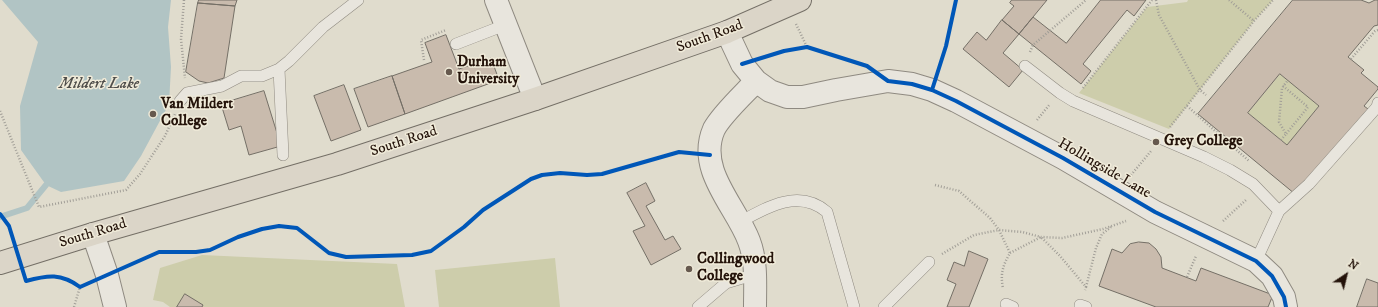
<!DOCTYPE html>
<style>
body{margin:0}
#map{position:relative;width:1378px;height:307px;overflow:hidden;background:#e0dccd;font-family:"IM FELL DW Pica",serif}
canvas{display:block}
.north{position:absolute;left:1326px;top:255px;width:40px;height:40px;-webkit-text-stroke:3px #f0ebd9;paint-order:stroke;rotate:35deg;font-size:11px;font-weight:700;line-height:16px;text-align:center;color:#24130a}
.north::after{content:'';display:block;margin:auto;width:14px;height:18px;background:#24130a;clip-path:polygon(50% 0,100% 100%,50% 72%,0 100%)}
</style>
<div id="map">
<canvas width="1378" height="307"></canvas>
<div class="north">N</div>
</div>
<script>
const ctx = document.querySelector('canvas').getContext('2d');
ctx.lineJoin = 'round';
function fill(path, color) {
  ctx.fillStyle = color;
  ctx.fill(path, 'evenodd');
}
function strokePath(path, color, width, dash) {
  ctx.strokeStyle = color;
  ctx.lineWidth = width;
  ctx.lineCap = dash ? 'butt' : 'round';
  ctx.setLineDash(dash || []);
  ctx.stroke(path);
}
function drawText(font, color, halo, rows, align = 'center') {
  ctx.font = font + ' "IM FELL DW Pica",serif';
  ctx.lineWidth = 3;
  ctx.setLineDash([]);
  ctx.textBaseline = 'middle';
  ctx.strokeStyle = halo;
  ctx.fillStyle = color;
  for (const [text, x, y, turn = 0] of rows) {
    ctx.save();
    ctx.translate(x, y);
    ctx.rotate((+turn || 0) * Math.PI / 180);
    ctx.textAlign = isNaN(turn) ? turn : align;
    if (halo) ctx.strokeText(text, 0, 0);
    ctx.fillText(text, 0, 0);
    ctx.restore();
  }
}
fill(new Path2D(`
 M1188,0H1273L1254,21L1169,129L1079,93L1147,7L1187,2Z
 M1280,74L1319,106L1287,145L1248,113Z
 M202,255L397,264L405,307H170L163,302L153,300L160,268Z
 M555,258L560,307H439L435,270Z`), '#cdcdab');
fill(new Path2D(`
 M2,0H171L168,27L171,67L169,104L141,156L124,181L61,192L46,185L21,150L20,106L38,42Z`), '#b1c4c4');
strokePath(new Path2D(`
 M0,217L27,208L46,185`), '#b1c4c4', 6);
const building = new Path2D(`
 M199,0H237L235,6L198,3Z
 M1012,0H1047L1019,34L1002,20L1014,6L1010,3Z
 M1101,0H1146L1134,16L1127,10L1083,64L1091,71L1081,84L1019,34L1033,17L1066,43Z
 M1293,0H1361L1369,3L1375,0H1378V25L1374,26L1348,57L1364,70L1361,73L1378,87V89L1364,106L1368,109L1295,194L1198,114ZM1280,74L1319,106L1287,145L1248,113Z
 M198,3L235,6L224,78L208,83L199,81L186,72Z
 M1002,20L1019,34L1003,53L1023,70L1009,87L963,49L977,32L986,40Z
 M446,35L459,69L491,58L499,80L405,114L392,76L432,62L425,43Z
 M392,76L405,114L368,127L354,89Z
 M344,85L361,130L331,141L314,96Z
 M264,91L281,146L249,155L241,126L229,130L221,104Z
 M646,183L655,201L646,206L665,240L673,236L681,249L651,265L633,231L645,226L627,193Z
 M1139,242L1149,243L1156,249L1161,257L1162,268L1196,281L1201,268L1273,295L1268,307H1156L1099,286L1112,249L1122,253L1130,244Z
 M969,251L988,259L969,307H947L956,284L947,280L954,262L964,266Z
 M1367,279L1378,283V307H1357Z
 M185,294L203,305L202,307H177Z`);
fill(building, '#c9bbad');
strokePath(building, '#746f66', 1);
const service = new Path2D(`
 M456,44L505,25
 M1025,66L1060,93L1073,101L1204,157L1230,170L1253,184L1279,211L1256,261
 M279,69L283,155
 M180,101L187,93L222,86L241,76H262L279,69L289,61L323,27L358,0
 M1279,211L1309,184L1377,107L1378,103
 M740,222C767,207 799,188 827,212L854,307
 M1006,304L1013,307
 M698,307L726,283L756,274
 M884,307L929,262
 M1080,307V305L1086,307`);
const minor = new Path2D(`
 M496,0L535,99
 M727,32L742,64L756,81L770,91L787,97H803L836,90L888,81L912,84L932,90L956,101L1063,158L1155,212L1256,261L1272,276L1284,297L1286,307
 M93,234L107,275L115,307
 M755,307C755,285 757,262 749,241C736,206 696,170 714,129C722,114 744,94 756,81`);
const primary = new Path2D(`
 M0,263L93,234L337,164L535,99L727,32L800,0`);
strokePath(service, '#8f8a81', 12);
strokePath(minor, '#8f8a81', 24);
strokePath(primary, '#746f66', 24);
strokePath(new Path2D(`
 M184,0L181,39L185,78
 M1156,0L1159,15L1200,90L1206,95
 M1229,0L1254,21
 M796,24L807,47
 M1030,52L1033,45L1086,0
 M1351,59L1375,31L1378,30
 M424,60L421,40L446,30
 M1283,86L1308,107L1286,134
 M1083,88L1152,0
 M1187,106L1249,161
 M0,111L39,207L126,190L140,174L165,136L175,114
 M1037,120L1050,104
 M1170,127L1254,21L1273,0
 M1281,140L1286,134L1279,122L1282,88L1288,80
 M1131,175L1151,151
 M935,185L959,191L990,218L999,230L1010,253C1003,265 1000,274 1003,288
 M1223,221L1247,199
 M1010,253L1041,237L1060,256L1086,287L1085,290
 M942,254L974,235L999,230L1022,232L1041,237L1062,238L1103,229L1126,221
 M1187,277L1196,256
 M1086,287L1096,248L1102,234L1111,227
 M74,307L80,287`), '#a19e97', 2.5, [1, 2]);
strokePath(service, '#e8e5dd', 11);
strokePath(minor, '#e8e5dd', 22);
strokePath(primary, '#dbd5c8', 22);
strokePath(new Path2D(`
 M742,64L784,51L807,47L867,66L888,81L912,84L932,90L956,101L1063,158L1155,212L1256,261L1272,276L1284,297L1286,307
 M932,90L946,46L956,0
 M0,214L9,226L26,281C48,275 61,273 80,287L159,252H196L210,250L238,237L262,229L279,226L297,228L329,253L346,257L412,255L431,251L464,227L483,210L531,179L542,175L560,173L587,175L602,174L679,152L710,155`), '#0057b8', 4);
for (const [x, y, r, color] of [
 [449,72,4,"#66594e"],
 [153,114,4,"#66594e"],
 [1156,142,4,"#66594e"],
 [689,269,4,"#66594e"]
]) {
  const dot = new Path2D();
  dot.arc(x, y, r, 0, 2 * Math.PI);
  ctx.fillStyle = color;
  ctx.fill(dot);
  strokePath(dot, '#f0ebd9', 1.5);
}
drawText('15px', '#24130a', '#f0ebd9', [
 ["South Road",710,37,-20],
 ["South Road",404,142,-18],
 ["Hollingside Lane",1104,169,30],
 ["South Road",93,234,-17]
]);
drawText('bold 15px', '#24130a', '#f0ebd9', [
 ["Durham",457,63],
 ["University",457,80],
 ["Van Mildert",161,105],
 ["College",161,122],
 ["Grey College",1164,142],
 ["Collingwood",697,260],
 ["College",697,277]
], 'left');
drawText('italic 16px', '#4e4d4a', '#f0ebd9', [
 ["Mildert Lake",99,85]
]);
</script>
